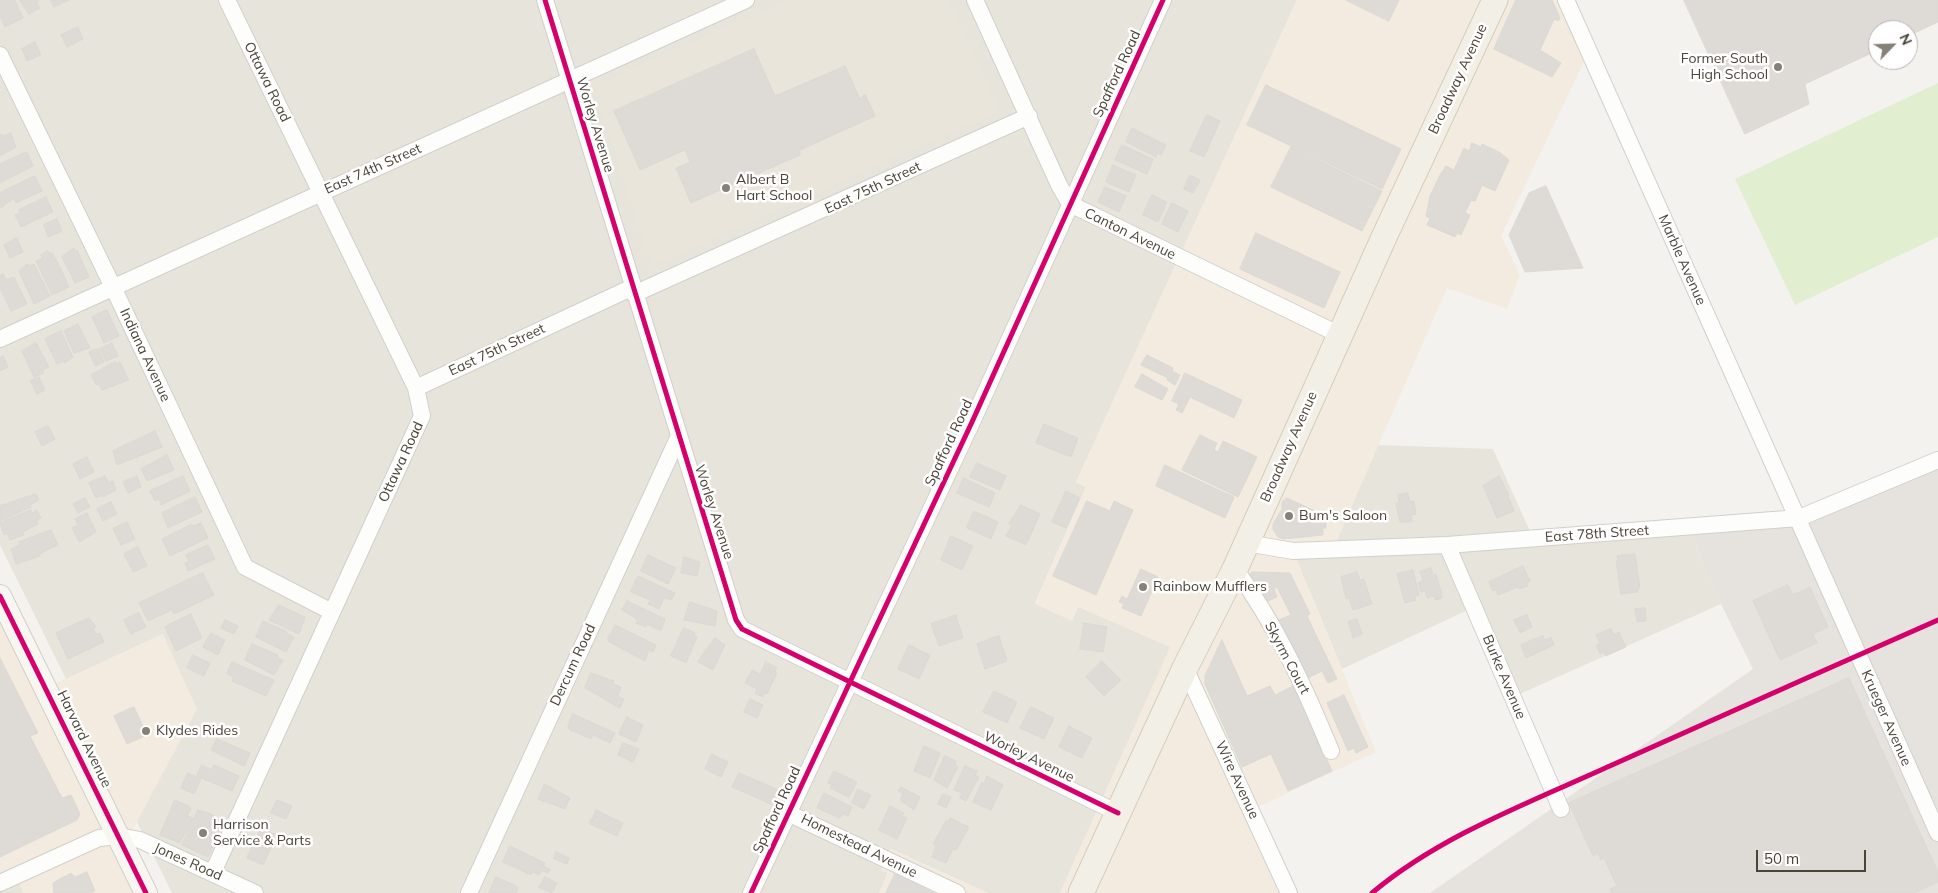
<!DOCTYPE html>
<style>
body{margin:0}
#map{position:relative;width:1938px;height:893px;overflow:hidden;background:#f4f2ee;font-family:Mulish,sans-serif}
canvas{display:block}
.north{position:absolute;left:1868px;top:20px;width:50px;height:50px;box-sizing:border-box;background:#fff;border:1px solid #b7b4b0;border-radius:50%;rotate:66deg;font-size:14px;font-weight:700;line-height:20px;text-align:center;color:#4b4439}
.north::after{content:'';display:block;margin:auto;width:18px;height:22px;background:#868178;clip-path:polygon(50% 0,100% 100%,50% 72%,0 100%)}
.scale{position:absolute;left:1756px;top:850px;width:110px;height:22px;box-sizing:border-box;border:2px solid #4b4439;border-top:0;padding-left:6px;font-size:15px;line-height:18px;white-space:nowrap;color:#4b4439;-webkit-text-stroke:4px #fff;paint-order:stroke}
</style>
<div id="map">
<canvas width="1938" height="893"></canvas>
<div class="north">N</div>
<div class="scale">50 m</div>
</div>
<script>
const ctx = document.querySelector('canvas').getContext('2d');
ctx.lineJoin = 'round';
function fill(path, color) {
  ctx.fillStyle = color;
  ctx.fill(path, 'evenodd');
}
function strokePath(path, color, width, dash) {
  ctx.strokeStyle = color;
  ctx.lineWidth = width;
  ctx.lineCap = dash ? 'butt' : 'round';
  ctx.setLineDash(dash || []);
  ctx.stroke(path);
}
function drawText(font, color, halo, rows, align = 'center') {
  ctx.font = font + ' Mulish,sans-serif';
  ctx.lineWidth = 5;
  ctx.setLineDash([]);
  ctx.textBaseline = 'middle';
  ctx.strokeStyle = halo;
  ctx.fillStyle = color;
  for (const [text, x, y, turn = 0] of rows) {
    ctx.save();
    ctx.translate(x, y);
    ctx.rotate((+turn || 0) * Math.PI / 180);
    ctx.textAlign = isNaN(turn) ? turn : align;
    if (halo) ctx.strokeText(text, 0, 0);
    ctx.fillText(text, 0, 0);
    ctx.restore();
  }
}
fill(new Path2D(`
 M0,0H1297L1076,482L1086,487L1035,603L1072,620L1078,606L1171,647L1060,893H988L891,849L881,870L888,873L879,893H172L137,822L163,634L66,679L0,545Z
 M1378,445L1493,449L1533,538L1688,527L1721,604L1513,697L1474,607L1342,669L1293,551L1333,549Z
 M16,876L24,893H0V883Z`), '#e7e4dc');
fill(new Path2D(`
 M1297,0H1566L1589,51L1501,236L1520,275L1507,309L1447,288L1333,549L1293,551L1376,752L1251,810L1289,893H1060L1170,647L1078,607L1072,621L1035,604L1086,487L1076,482Z
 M0,596L46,688L163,634L197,709L129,837L146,893H24L16,876L0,883Z
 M891,849L988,893H879L888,873L881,870Z`), '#f3ebdf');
fill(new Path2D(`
 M1938,457V893H1430L1753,669L1721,604L1688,527L1799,518Z`), '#e6e2de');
fill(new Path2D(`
 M790,0H949L999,110L651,266L594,86Z`), '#eae5da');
fill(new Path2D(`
 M1938,83V237L1795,305L1735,179Z`), '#e1eecf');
fill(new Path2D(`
 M1938,635V808L1896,714L1923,703L1914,684L1889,696L1876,662Z`), '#e6e3df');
const building = new Path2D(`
 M0,0H15L23,18L5,27L0,17Z
 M20,0H39L37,3L40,8L29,14Z
 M51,0H69L54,7Z
 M1346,0H1399L1389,21Z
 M1516,0H1552L1560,18L1558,21L1554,19L1540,50L1561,63L1552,77L1494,49Z
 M1684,0H1938V22L1908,36V30H1878V50L1805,84L1809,104L1745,134Z
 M78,27L83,39L67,47L61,35Z
 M35,42L41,55L27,61L22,49Z
 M754,49L775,96L845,66L860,99L865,94L875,116L800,150V155L691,203L676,168L690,162L685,150L640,170L614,111Z
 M1266,85L1401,149L1382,189L1247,125Z
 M1207,115L1220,121L1204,157L1190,151Z
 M1132,128L1166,145L1161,155L1157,153L1156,157L1126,142Z
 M11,133L16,147L0,156V135L2,134L4,136Z
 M1472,143L1481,147L1482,144L1499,152L1509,160L1495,191L1482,185L1475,201L1471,200L1465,213L1470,215L1461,235L1457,233L1455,237L1427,225L1430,218L1426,216L1430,196L1440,175L1446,166L1454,170L1464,148L1469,151Z
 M1122,145L1153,159L1147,174L1115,160Z
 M1291,147L1382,191L1362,231L1271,187Z
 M27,152L33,166L0,183V164Z
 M1113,165L1136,175L1129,192L1106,182Z
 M1190,175L1200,180L1193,193L1184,189Z
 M35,176L42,191L16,203L14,198L1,208L0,193Z
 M1546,186L1583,268L1525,272L1509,235L1529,193Z
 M1105,187L1126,196L1119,212L1098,202Z
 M1152,195L1167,202L1158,222L1143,215Z
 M46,197L53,212L21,227L15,215L21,213L19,210Z
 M1172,203L1188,211L1178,232L1162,224Z
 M57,219L62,231L48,237L44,225Z
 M1256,233L1340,272L1324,308L1240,269Z
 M17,238L23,252L10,258L4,245Z
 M74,248L75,251L77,250L89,277L75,283L62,257Z
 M48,251L50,254L52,253L59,265L69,287L52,295L36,261L43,258L41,255Z
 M28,264L29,266L34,264L50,296L34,304L19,271Z
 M3,274L6,280L14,277L27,304L11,311L0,289V276Z
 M107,310L119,336L104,343L92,317Z
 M78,324L90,348L74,353L64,331Z
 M61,331L73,357L64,363L63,361L57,364L45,339Z
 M36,343L49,367L42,370L44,373L34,377L22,351Z
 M112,343L118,356L106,361L100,349Z
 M98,349L104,362L95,366L89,352Z
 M1147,355L1173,368L1172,371L1180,375L1175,385L1167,380L1168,378L1141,365Z
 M3,356L8,367L0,371V358Z
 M115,362L116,364L120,362L129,380L102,390L99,384L96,385L91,375Z
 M1185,373L1242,400L1234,418L1190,397L1182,413L1176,410L1179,404L1172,401Z
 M1142,374L1168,389L1162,400L1135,387Z
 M39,377L45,390L37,394L30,381Z
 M1044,424L1078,438L1071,457L1036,443Z
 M48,426L55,439L42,446L35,432Z
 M155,431L162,447L117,465L113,451Z
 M1200,435L1217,443L1214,450L1218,452L1223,441L1257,457L1238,497L1182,470Z
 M167,455L174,470L147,481L141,469Z
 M87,457L94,472L80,479L73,464Z
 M977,463L1006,476L1000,490L970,477Z
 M1165,465L1234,497L1225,518L1156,486Z
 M105,476L109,483L113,481L116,490L103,497V495L96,498L89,483Z
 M137,476L141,487L128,493L123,482Z
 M183,476L190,491L161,505L159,499L155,501L150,491Z
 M1499,476L1509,495L1508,496L1514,511L1497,518L1483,486Z
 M964,478L995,493L989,507L957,493Z
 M1066,491L1080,498L1066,528L1052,522Z
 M1408,493L1410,502L1414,501L1416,514L1412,515V522H1400L1396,503H1399L1398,495Z
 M36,494L39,500L30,505L31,507L0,521V506Z
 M195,497L202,512L168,528L162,513Z
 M85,498L90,507L78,513L73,504Z
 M1287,498L1326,516V528H1323V535L1283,539L1278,537L1273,529V524L1282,509V502Z
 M1087,501L1110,511L1114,501L1133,510L1096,595L1053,576Z
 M111,502L117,514L103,521L97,509Z
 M1021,505L1040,514L1026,545L1006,536L1012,525L1009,524Z
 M31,510L32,513L37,510L41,518L36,521L38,524L23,532L24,535L10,540L7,533L4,535L0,523Z
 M974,511L998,522L991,539L967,528Z
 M87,513L96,532L79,542L72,528L78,525L75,519Z
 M127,522L135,539L121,545L113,529Z
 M201,523L208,538L170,556L162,539L192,524L193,526Z
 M51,530L58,545L39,554L40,556L16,564L11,549L20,545L19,542Z
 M951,536L973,546L962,570L941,560Z
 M208,545L215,559L188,571L185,563L189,561L186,555Z
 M138,547L147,566L133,572L124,554Z
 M1635,554L1640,588H1638V592L1621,594L1616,561H1618L1617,556Z
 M648,555L676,568L668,584L641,571Z
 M684,557L700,562L697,576L681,573Z
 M1523,566L1530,581L1526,583L1528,586L1519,589L1518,587L1498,595L1496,590L1493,591L1489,582Z
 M1431,568L1433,575L1436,574L1442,594V598L1435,600L1434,596L1427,598L1425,591L1421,592L1418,583L1423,581L1420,572Z
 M1141,569L1158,577L1141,616L1122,608L1124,604L1119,602L1122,596L1127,599Z
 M1413,570L1419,595L1414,597L1416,600L1405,603L1397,574Z
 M1252,572L1290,573L1310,614L1307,616L1337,679L1328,683L1322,671L1302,681L1274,622L1291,615L1277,587L1274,589L1277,597L1261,604L1248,579Z
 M1357,572L1360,580L1364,579L1372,604L1353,610L1349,598L1346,599L1341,577Z
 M203,573L214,595L174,614L172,610L148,621L139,603Z
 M638,576L675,593L671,600L665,597L659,609L648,604L650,600L631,592Z
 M1788,585L1793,595L1810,587L1828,627L1813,634L1817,643L1780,660L1753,601Z
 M627,601L665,619L661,631L647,624L646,627L636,623L638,620L622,610Z
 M690,602L717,611L715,626L684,620Z
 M279,605L305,617L299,634L269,620Z
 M1645,608L1646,621L1637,622L1635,609Z
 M139,613L146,627L131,634L124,620Z
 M191,614L202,638L176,651L165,627Z
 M956,615L963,638L939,646L931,624Z
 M1527,615L1532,627L1520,633L1514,620Z
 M89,618L96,627L93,628L96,634L100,633L104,642L68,659L56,633Z
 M1357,619L1362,634L1353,638L1348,622Z
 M225,620L238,626L234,634L221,628Z
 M263,621L286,631V633L294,637L286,652L256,637Z
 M1084,623L1107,627L1103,652L1080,649Z
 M615,625L656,645L653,652L649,650L645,661L608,641V635L610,636Z
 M684,628L695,633L694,636L697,637L686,663L671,656Z
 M1611,629L1614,635L1619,632L1626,647L1606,656L1604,652L1600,654L1596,645L1600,643L1596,635Z
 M211,633L225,640L218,655L203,647Z
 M999,636L1007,661L985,669L977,644Z
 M1543,636L1545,640L1551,637L1554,645L1526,658L1521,645Z
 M715,638L725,645L713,670L698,662Z
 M1222,640L1247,696L1270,686L1275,695L1293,686L1332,771L1288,791L1271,754L1242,767L1205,684V676Z
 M252,644L278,655L277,658L283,660L274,675L245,660Z
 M909,645L930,655L919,679L898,669Z
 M193,655L210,663L204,676L187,668Z
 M0,658L38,733L30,736L62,798L71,795L80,814L77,820L0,857Z
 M1102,661L1121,680L1104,696L1086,677Z
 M232,662L274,680L266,696L232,681L234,677L227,674Z
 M766,662L777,668L775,672L777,673L767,694L765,693L763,697L755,693L757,689L745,683L752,670L760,674Z
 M591,673L614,681L613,684L621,687L618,696L624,699L620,708L585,688Z
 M1849,678L1938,872V882L1914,893H1612L1610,889L1617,886L1604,858L1601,860L1598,853L1593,856L1569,803Z
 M994,691L1017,702L1007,723L983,712Z
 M1344,695L1368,747L1356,753L1354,748L1348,751L1327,703Z
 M750,699L763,705L757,718L744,712Z
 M134,707L147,735L127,744L114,716Z
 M1031,707L1054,718L1044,739L1020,728Z
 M573,714L615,733L610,743L593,735L591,739L570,730L568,727Z
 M627,717L643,725L636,742L619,734Z
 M1069,726L1092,738L1082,758L1059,747Z
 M217,739L250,753L244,766L211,750Z
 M623,743L639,749L633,762L618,755Z
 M924,746L940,753L930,778L914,771Z
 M712,754L728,762L721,777L705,769Z
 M945,756L956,761L955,765L958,767L947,788L934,780Z
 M202,765L212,770L214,765L239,776L232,791L197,776Z
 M965,766L977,771L975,775L979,777L966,801L960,798L962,793L954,790Z
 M834,771L857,782L849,797L830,788L832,784L828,783Z
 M188,773L201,779L194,794L181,788Z
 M739,773L779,790L773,805L732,787Z
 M987,776L1003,785L991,810L973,802L982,782L984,784Z
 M545,784L570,798L565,809L538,799Z
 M901,787L920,797L914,810L900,800L903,794L898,791Z
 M858,789L871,795L864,809L852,803Z
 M824,793L852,807L848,816L843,814L840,818L817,808Z
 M943,794L951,797L946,808L938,804Z
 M175,800L189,806L191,809L187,816L193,818L180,843L160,835Z
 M277,800L292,806L286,819L271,813Z
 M890,806L904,813L902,816L907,818L897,839L879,830Z
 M198,810L214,815L213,817L224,822L208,857L182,845Z
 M596,810L623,823L617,836L590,824V819L592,820Z
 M950,818L969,827L956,850L953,849L946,863L932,857L936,845L933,844L946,820L949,821Z
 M261,828L277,835L263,865L247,858Z
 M510,846L545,863L543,866L550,869L548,873L541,870L539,875L533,872L531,875L503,862Z
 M556,852L569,858L567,864L554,859Z
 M87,872L95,891L90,893H54L53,883L65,876L66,879V876L71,873L75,877Z
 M895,874L934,893H886Z
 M496,877L515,885L518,888L516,893H489Z
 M545,877L557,883L552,893L539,888Z`);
fill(building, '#dedbd6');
strokePath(building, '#dcd9d4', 1);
const minor = new Path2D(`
 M545,0L736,620L742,629L1118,813
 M975,0L1059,185L1070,204L1340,335
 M1566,0L1938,833
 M0,55L113,287L245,567L332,612
 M634,294L1029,116
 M0,339L746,0
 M416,388L633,287
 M1246,543L1293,551L1447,545L1799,518L1938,460
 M1447,545L1561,809
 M1235,569C1276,624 1305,688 1331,751
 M1185,668L1289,893
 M788,813L957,893
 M213,872L422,416L416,388L227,0
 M0,883L99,838L119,836L140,840L255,893
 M469,893L678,438
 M751,893L972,422L1163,0`);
const secondary = new Path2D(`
 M0,596L146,893`);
const primary = new Path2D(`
 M1081,893L1185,668L1235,569L1385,235L1495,0`);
strokePath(minor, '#d2d0cb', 18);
strokePath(secondary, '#d3cfc5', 24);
strokePath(primary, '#d6cebb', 27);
strokePath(minor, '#fdfdfc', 16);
strokePath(secondary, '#f7f6f1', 22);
strokePath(primary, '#f2efe6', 25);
strokePath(new Path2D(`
 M545,0L736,620L742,629L1118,813
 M0,596L146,893
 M751,893L972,422L1163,0
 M1372,893C1441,835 1531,802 1612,765C1721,716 1829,668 1938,620`), '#d6006c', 5);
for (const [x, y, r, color] of [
 [1778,67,5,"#868178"],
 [726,188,5,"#868178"],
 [1289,516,5,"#868178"],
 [1143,587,5,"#868178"],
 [146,731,5,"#868178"],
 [203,833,5,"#868178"]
]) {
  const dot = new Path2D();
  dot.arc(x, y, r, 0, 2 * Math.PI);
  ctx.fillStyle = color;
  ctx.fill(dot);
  strokePath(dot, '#fff', 2);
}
drawText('14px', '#4b4439', '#fff', [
 ["Former South",1768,59,"right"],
 ["High School",1768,75,"right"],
 ["Albert B",736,180],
 ["Hart School",736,196],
 ["Bum's Saloon",1299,516],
 ["Rainbow Mufflers",1153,587],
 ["Klydes Rides",156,731],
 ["Harrison",213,825],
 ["Service & Parts",213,841]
], 'left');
drawText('14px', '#4b4439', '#fff', [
 ["Spafford Road",1117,74,-65],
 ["Broadway Avenue",1458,79,-65],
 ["Ottawa Road",267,82,64],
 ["Worley Avenue",595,125,73],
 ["East 74th Street",373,169,-24],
 ["East 75th Street",873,188,-25],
 ["Canton Avenue",1130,234,26],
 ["Marble Avenue",1682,260,66],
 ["East 75th Street",497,350,-25],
 ["Indiana Avenue",145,355,65],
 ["Spafford Road",949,443,-65],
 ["Broadway Avenue",1289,447,-66],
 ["Ottawa Road",401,462,-65],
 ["Worley Avenue",714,512,72],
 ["East 78th Street",1597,534,-4],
 ["Skyrm Court",1287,658,62],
 ["Dercum Road",573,665,-65],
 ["Burke Avenue",1504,677,67],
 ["Krueger Avenue",1886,718,66],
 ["Harvard Avenue",84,739,64],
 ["Worley Avenue",1029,757,26],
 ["Wire Avenue",1237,780,65],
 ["Spafford Road",777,810,-65],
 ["Homestead Avenue",859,846,26],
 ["Jones Road",188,862,24]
]);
</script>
